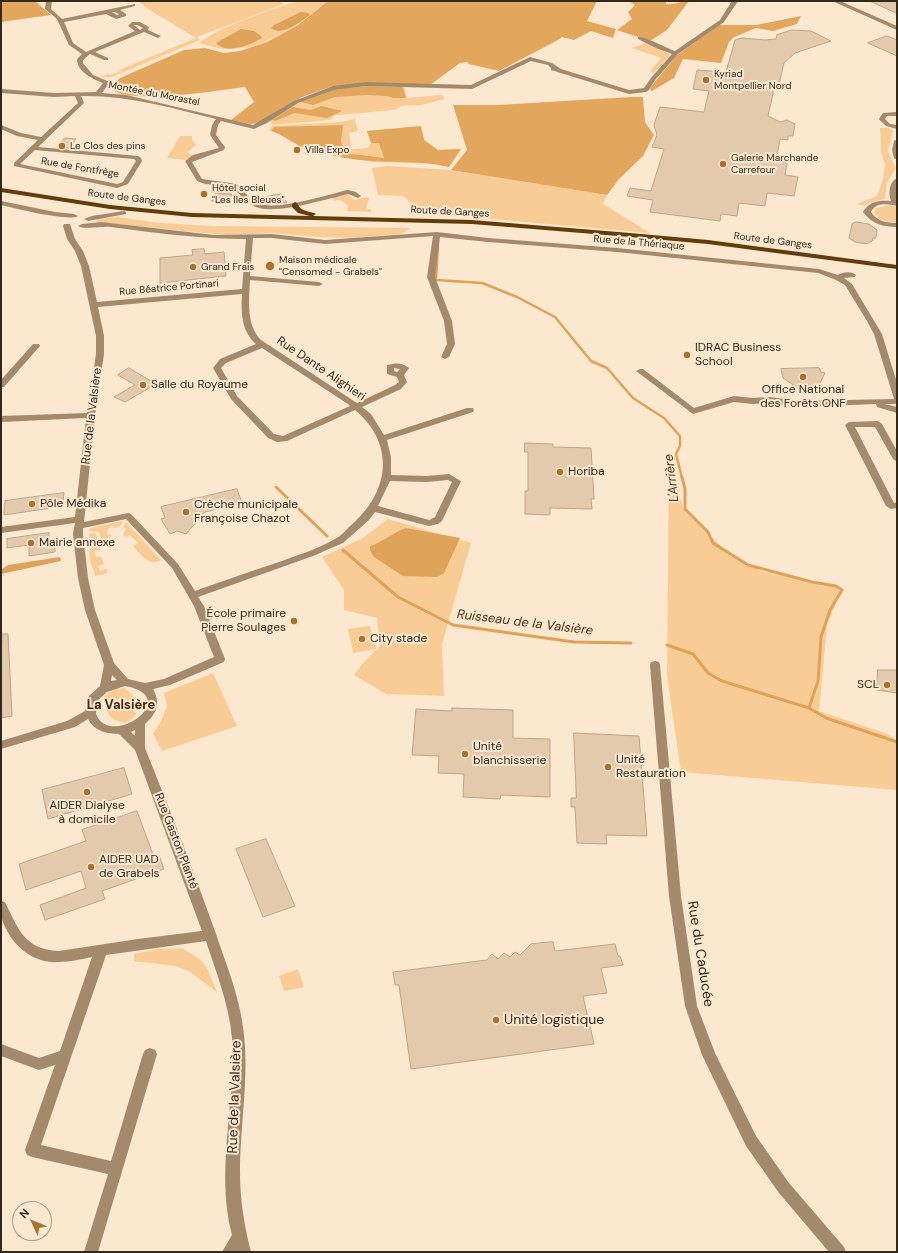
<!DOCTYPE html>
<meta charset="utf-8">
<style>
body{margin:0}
#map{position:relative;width:898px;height:1253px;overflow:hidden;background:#fce7cf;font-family:"DM Sans",sans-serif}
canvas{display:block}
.frame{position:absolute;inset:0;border:2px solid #32281c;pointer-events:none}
.north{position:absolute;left:12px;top:1201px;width:40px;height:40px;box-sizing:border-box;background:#fce7cf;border:1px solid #ab9b87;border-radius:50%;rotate:314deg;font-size:11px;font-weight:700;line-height:16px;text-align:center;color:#32281c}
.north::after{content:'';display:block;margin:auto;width:14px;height:18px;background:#a8742c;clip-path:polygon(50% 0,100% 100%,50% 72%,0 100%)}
</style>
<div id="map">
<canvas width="898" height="1253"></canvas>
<div class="frame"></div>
<div class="north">N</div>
</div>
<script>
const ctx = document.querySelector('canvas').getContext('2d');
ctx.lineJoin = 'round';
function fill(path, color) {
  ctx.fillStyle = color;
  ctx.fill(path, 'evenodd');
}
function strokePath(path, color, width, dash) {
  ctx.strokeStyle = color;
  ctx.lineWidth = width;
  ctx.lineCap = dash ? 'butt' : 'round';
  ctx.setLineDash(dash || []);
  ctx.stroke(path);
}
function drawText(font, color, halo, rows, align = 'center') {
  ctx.font = font + ' "DM Sans",sans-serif';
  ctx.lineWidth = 4;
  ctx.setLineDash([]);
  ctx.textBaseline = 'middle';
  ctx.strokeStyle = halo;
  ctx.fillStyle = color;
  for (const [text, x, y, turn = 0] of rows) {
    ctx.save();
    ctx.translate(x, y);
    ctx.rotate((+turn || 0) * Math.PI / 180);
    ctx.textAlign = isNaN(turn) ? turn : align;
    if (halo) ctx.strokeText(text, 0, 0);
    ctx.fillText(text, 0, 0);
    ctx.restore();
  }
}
fill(new Path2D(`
 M138,1H279L284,4L197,37L200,40L112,77H100L108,74L111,75L121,71L119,70L196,38L148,9Z
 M299,1H328C300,23 281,37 247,48V47C227,51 219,49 200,43C215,28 276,7 299,1Z
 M646,43L669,54L670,56L654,73L650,71L661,58L632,48Z
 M369,86L404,87L407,98L442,95L445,99L421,105L401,106L394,110L337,115L333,116L332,119L329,120L273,125L269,120L298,103L333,89Z
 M355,119L358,131L349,133L351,147L342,148L343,150L368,148L371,143L367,131L421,126L424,140L438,150L461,149L449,167L436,164L372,162L326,154L298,145L283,135L269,130L272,126L341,122Z
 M880,128H888L893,130L888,152L896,168L887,183L885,199L872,202L864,206L857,204L877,196L883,179L885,164L881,152Z
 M180,136H192V139L196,145L188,152L193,156L186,160L167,158Z
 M388,166L451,170L607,195L603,204L650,233L422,213L403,196L378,195L372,168Z
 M348,194L354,200L366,197L369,198L366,209H371V212L347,211L348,206C344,202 340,198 334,201L331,197Z
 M890,205L897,207V222C888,223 879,221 874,213L876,208Z
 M118,217L160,223L212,226L410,228L402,234L350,238L319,237L272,233L225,235L96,222L97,219Z
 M669,462L684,510L724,549L760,571L842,588L827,626L819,711L887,734L897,740V790L681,772L667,676Z
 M388,519L471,543L442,644L444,696L386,694L354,675L363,663L380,646L377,618L344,610V590L322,557L363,538Z
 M123,521L120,526L114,528L112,526L108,529L107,535L110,534L112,536L106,539L101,538L99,532L89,531L90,528Z
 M126,522L161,560C149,567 141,555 134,547L133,546L138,543L130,535L125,537L123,535L126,529L123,527Z
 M92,533H95L98,539L96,540L100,550L94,551L96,557L101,556L104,564L98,566L100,571L106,569L108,573L95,576C95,571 92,568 91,564C89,554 89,544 89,534Z
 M370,626L376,649L353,653L348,629Z
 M213,673L237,726L162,751L153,734L161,721L167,706L164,693Z
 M125,688L132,695L136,714L132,719L125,723C107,719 107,713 104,696L115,689Z
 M182,948L201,960L207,968L217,992L190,972L176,966L134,961V954L159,949Z
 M298,969L304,987L284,991L279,976Z`), '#f9cc96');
fill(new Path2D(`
 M1,1H35L51,15L1,22Z
 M328,1H597L587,21L616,29L613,38L591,31L574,40L562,37L558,40L499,71L469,64L467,62L460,63L430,85L333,86L302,97L260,123L250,124L231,120L254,102L245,87C221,90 125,106 110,88L120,78L184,50L205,48L224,53L240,51L267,42L298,25Z
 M629,1H666V4C675,5 680,1 689,1L667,30L650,41L617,30L632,19L628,12L635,5Z
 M801,16L797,24L773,31L756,28L734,37L729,42L721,63L683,59L674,78L652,91L649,89L677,55L719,25H756Z
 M367,86L401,87L403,88L406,98H393L387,96L366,95L335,97L313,105L301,102L334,90Z
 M631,97H643L645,122L654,135L643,156L619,179L607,195L451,170L467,150L453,105H498Z
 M322,106L342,111L327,118L295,113L275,121L272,120L293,107L310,110Z
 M343,125L341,141L344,153L384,158L379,143H371L367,131L421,126L424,140L438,150L461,149L449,167C415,159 379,164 345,158C329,155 313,151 298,145C288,140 281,134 271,131L274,127Z`), '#e2a75c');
fill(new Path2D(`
 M301,12L308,13L310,15C300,22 283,37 271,28L274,25Z
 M241,29L254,31L261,36L262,38C250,45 227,55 216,43Z
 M406,528L460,538L444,573L437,577L403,576L374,557L370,550V546C384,542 393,532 406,528Z
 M60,557L61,561L1,574V570L8,565Z`), '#dea358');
strokePath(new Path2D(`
 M438,246L436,280L482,283L517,297L555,317L591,361L607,368L633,398L664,418L680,436V446L676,454L682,478`), '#dea358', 2.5);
strokePath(new Path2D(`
 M682,477L685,489V509L708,532L713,543L748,565L812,582L836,586L842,590L830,610L821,637L818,681L809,708
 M276,487L327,536
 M343,550L398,597L453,625L574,642L631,643
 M667,645L693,654L708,673L722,681L809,708L826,718L897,742`), '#dea358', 3);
const building = new Path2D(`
 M870,1H897V13Z
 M792,30L811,31L831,41L795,53L784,63L778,89H774L768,116L780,122L787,120L795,124L793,136H788V140L780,139L776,162L787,163L785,175L798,177L794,196L767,193L765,206L739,203L737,216L721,214L720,221L650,212L653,200L627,196L630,188L651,191L664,149L652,147L657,135L654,125L660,107L704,112L709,91L693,89L697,70L726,72L735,40L742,38L765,40L776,39L777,35Z
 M887,36L897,40V56L868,43Z
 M65,138L76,139L69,148L58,147Z
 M216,193L232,194L228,203L212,201Z
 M281,194L287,203L259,202L258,199Z
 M856,222L869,224L877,230L876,238H873L872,241L866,244L855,242L849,238L852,224Z
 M204,249L205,254L224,252L226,276L160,283V258L193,255L192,250Z
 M129,368L156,384L125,402L114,397L135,385L118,375Z
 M819,368L821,372L825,373L816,391H802L783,378L781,369Z
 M525,443L553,444V447L591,448L594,499H591L592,509L550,508V515L525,514V491H528V452H525Z
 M237,489L242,503L205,512L186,534L177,531L170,534L161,519L165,518L161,507Z
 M64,493L63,502L51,508L4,515L5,501Z
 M49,533V542L55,541V552L29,556V545L7,548V539Z
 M1,634H8L12,716L1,718Z
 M878,670H897V693L877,690Z
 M452,708L513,710V738L550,739V797L501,795L500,799L463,797L464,774L438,773L439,756L412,755L416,709L452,711Z
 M574,733L639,736L647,836L606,835L607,844L577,843L575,807H571V798H576Z
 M124,768L132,794L48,819L42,790Z
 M137,811L154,857L159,855L164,869L102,891L105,899L45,920L40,905L86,888L81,871L26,890L19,864L86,841L82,830Z
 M266,839L295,906L263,917L236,849Z
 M553,942L555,951L615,944L618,956H620L623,965L601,968L607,993L583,996L594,1044L411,1069L399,985H395L393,972L487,960L492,954L498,959L504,953L510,957L515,952L520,955L531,944Z`);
fill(building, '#e4caac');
strokePath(building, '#bea588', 1);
fill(new Path2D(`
 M46,1H52L51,9L62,19L135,4V6L120,10L126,14V16L116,19L106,14L64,22L73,43L86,52L135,31L128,26L132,22H140L149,27L148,30L161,36L158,38L144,32L95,52L108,58V60H104L90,54L83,60V63L93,75L110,82L102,93L126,95L253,125L294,101L333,86L366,82L471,85L530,57L552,63L561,69L629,90L644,88L651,78L672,54L656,48L638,39V37C644,36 667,48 675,51L720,20L732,1H738L724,22L678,54L655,80L648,91L646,92L629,94L551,70V68L548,65L531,61L472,89L366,86L334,90L298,103L267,123L254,129L221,121L218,125L216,135L225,147L224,150L192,162L202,179L237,184C244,191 250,201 260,204C281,210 326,195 348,190L356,192L361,196L358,198L348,194C327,199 275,215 256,207C246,203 240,195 233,187L205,184L197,181L185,161L193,155L219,148L210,135L212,125L216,119C172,108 127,95 81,96L84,103L83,104L38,147L138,156L141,158L142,161L128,184L117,188L14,166V163L38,140L17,136L1,129V125L21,133L41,137L78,103L75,96L54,97L1,93V89L54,93L96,92L103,83C93,79 77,72 77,59L82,54L69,45L57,19L45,9ZM112,12H115L119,14L117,15ZM134,25H137L143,28L140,30ZM35,150L134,159L136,161L123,182L117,184L20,164Z
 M832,1H840L897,26V30Z
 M897,112V116H887L885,119L890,124L897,125V129L886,126L879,119L883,113Z
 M897,139V160L894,158L892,150L894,141Z
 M897,178V206C888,204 876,202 871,212C877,221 886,223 897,223V227C883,227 872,224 863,212C869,201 880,200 891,201C888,193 889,182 897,178Z
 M1,201L55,212L74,214L78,216C70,222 13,208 1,205Z
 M124,211L126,212V214L88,221L84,219L92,216Z
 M101,222L214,235L272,234L325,240L437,232L488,238L617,248L819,269L838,275C843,272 851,271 856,275L855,277L844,278L852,284L882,334L897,383V404H885L897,407V413L877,407L876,404L799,407L770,403L753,404L734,402L693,414L636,371L640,369H643L694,408L734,396L753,398L770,397L799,401L894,399L874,334L867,321L845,285L836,280L818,273L617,252L488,242L440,237L435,277L452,321L455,344L449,357L445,359L441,357L447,344L444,321L427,277L433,236L325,244L272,238H253L250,276L319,282L323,284L319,286L250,280C249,300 246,325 261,340L357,403L395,385L399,382L397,377L387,374V365C395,363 402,362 409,368L404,375L407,382L401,389L362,407L371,414L384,435L467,408H473L474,410L473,412L387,440L391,457V475L427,476L449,474L461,481L442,521L438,524L429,526L375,512L369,520L343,543L313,556L198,597L204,606L225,659L224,662L170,685L153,689C161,704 157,713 145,724V748C170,810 194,872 216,934C226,964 239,995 243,1027C250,1075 240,1124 240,1172C240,1199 244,1225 251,1252H222L232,1235C215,1171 236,1103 232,1038C229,1004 216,972 206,941L106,955L41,1145L111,1161L143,1054L145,1050L150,1048L155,1050L157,1054L98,1252H84L108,1174L32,1157L27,1155L25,1150L55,1065L39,1070L1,1056V1044L39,1058L60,1051L92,957C82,959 70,962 59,962C32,964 10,944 2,919C0,914 1,906 1,901L5,902C19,930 24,949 59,951L138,939L202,931L135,750L119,734C107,734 94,731 88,719L75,727L1,749V741L67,721L85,711L89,696L100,686L104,665L85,610L78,578L73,534L75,523L1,533V527L75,517L86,418L1,422V416L87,413L96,354V336L81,266L75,251L67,239L63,226L64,224H70L75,239L83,251L89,266L97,302L242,289L246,239C201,239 156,233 111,227C104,226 83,230 78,226L82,224ZM242,294C241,312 241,331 256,344L220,359L213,368L231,399L268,438L277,442L287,441L355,410C372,424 383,443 383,465C382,490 368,511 349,527C345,531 341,536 335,539C318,549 298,555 279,562C251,571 223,581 195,591L178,564L131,514L128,513L84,522L95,415L104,354V336L98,307ZM262,348L348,404L350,406L283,436L274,434L237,396L221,368L226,363ZM394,368L400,369L397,372L394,371ZM448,480L452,482L435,517L429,520L378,506L390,481L427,482ZM126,519L172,568L194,606L214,657L164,679L145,683L128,679L114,663L95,610L88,578L83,534V528ZM112,675L117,680L111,681ZM125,686C185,697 110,750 96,714L97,701L107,692ZM135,730V736L131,732Z
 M33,344H39L40,346L4,387H1V380Z
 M878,421L882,424L897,451V462L893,459L875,427H855L894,503L897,502V508L891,509L886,506L845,425L849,422Z
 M655,661L659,662L660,665L681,896L697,1006L715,1053L756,1136L789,1183L844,1247L846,1252H829L779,1193L746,1146L702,1055L685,1006L669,896L650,665L651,662Z`), '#a48a6d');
fill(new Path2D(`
 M1,188L110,205L192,213L310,216L298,213L292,207V204L295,202L297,203C301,211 306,211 314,213L316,214L313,216L472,220L630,233L708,240L897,265V269L708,244L630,237L472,224L192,217L110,209L1,192Z`), '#603d0a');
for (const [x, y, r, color] of [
 [706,80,4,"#a8742c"],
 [62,146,4,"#a8742c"],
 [297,150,4,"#a8742c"],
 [723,164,4,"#a8742c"],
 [204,194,4,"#a8742c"],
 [270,266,5,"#a8742c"],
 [193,267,4,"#a8742c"],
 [687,355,4,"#a8742c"],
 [803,377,4,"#a8742c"],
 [143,385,4,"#a8742c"],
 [560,472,4,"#a8742c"],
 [32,504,4,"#a8742c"],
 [186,512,4,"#a8742c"],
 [31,543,4,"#a8742c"],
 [294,621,4,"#a8742c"],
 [362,639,4,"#a8742c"],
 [887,685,4,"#a8742c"],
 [465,754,4,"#a8742c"],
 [608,767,4,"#a8742c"],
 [87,792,4,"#a8742c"],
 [91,867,4,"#a8742c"],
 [496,1020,4,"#a8742c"]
]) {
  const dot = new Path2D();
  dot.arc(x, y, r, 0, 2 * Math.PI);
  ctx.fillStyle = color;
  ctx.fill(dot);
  strokePath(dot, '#fce7cf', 1.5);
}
drawText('10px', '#32281c', '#fce7cf', [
 ["Kyriad",714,74],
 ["Montpellier Nord",714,86],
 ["Le Clos des pins",70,146],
 ["Villa Expo",305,150],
 ["Galerie Marchande",731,158],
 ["Carrefour",731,170],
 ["Hôtel social",212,188],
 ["\"Les Iles Bleues\"",212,200],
 ["Maison médicale",279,260],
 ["\"Censomed - Grabels\"",279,272],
 ["Grand Frais",201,267]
], 'left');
drawText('10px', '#32281c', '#fce7cf', [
 ["Montée du Morastel",154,94,11],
 ["Rue de Fontfrège",80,168,10],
 ["Route de Ganges",127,198,7],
 ["Route de Ganges",450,212,3],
 ["Route de Ganges",773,241,7],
 ["Rue de la Thériaque",639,243,5],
 ["Rue Béatrice Portinari",169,288,-5]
]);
drawText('12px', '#32281c', '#fce7cf', [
 ["IDRAC Business",695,348],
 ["School",695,362],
 ["Salle du Royaume",151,385],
 ["Office National",803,390,"center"],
 ["des Forêts ONF",803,404,"center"],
 ["Horiba",568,472],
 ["Pôle Médika",40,504],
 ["Crèche municipale",194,505],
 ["Françoise Chazot",194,519],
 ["Mairie annexe",39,543],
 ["École primaire",286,614,"right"],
 ["Pierre Soulages",286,628,"right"],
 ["City stade",370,639],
 ["SCL",879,685,"right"],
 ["Unité",473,747],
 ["blanchisserie",473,761],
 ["Unité",616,760],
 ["Restauration",616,774],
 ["AIDER Dialyse",87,806,"center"],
 ["à domicile",87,820,"center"],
 ["AIDER UAD",99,860],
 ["de Grabels",99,874]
], 'left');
drawText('12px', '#32281c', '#fce7cf', [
 ["Rue Dante Alighieri",321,369,34],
 ["Rue de la Valsière",92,416,-83],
 ["Rue Gaston Planté",176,841,69]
]);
drawText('italic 13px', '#4a3212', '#fce7cf', [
 ["L'Arrière",672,478,-97],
 ["Ruisseau de la Valsière",525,623,7]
]);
drawText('bold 13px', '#432a07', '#fce7cf', [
 ["La Valsière",121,706]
]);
drawText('14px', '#32281c', '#fce7cf', [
 ["Rue du Caducée",700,954,81],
 ["Rue de la Valsière",235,1097,-88]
]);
drawText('14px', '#32281c', '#fce7cf', [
 ["Unité logistique",504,1020]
], 'left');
</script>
